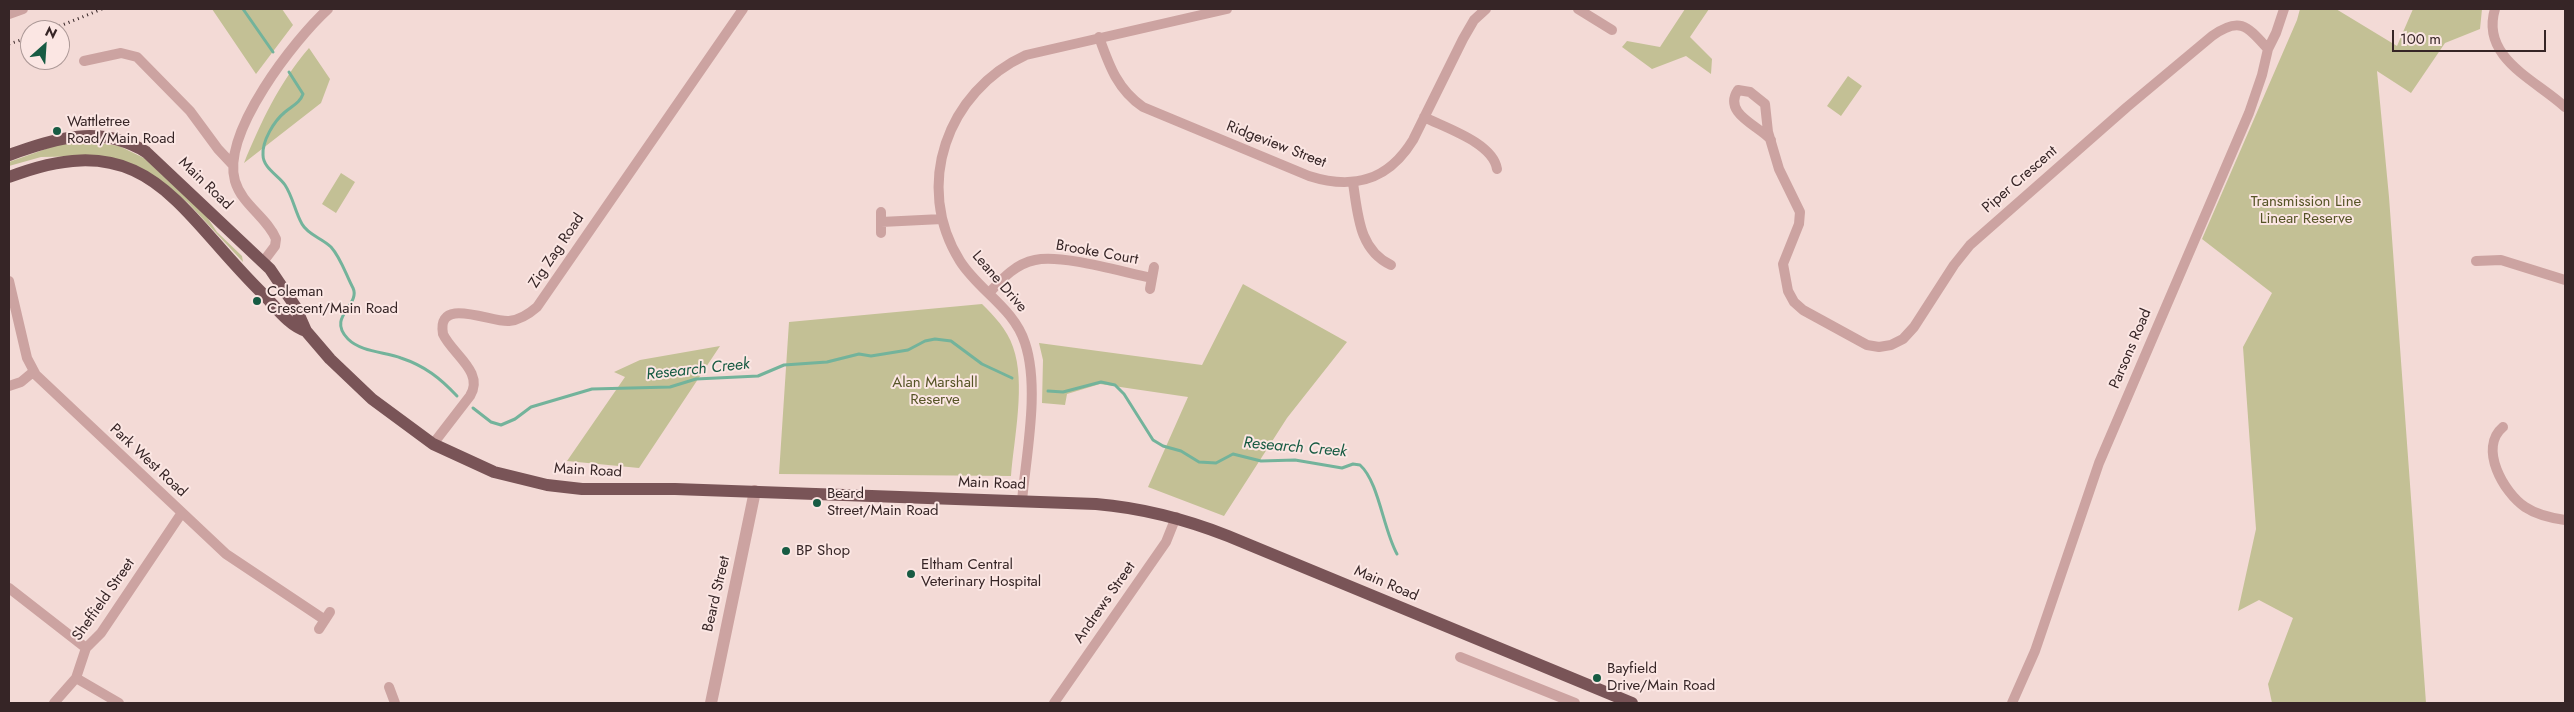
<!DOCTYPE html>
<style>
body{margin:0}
#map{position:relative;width:2574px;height:712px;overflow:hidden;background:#f3dad6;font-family:Jost,sans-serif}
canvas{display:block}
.frame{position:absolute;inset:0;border:10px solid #362526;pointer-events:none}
.north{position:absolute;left:20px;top:20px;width:50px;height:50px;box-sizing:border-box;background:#fbe6e3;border:1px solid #ac9997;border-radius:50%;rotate:26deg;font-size:14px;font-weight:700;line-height:20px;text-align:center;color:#362526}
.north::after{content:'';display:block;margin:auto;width:18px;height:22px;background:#175b43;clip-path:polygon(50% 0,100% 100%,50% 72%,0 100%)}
.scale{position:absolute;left:2392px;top:30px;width:154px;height:22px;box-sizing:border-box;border:2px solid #362526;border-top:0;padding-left:6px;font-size:15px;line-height:18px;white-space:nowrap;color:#362526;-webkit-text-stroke:4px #fbe6e3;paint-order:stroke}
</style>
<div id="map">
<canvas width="2574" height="712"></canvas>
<div class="frame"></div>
<div class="north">N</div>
<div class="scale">100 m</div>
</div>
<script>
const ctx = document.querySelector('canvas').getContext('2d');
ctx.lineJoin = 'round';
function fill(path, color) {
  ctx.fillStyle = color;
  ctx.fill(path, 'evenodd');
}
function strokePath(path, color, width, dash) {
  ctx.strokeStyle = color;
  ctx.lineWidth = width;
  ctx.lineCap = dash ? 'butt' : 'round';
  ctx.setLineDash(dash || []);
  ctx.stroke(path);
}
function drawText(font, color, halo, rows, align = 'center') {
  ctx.font = font + ' Jost,sans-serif';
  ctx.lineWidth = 4;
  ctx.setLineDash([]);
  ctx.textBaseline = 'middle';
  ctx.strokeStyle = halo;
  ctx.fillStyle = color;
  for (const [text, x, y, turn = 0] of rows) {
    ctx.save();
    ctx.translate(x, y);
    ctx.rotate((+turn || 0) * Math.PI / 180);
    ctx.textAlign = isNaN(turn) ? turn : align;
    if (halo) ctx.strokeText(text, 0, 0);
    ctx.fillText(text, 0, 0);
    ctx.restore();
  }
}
fill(new Path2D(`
 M212,9H282L293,25L256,74Z
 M1685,9H1709L1690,37L1712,59L1711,74L1686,56L1652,69L1622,47L1627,41L1660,47Z
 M2300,9H2336L2397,46L2413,9H2482L2480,29L2445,43L2411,93L2377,71L2389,197L2426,703H2272L2268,684L2293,618L2259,600L2238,611L2256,529L2243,347L2272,293L2202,239L2297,20Z
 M309,48L330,79L321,103L244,163C261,122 279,83 309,48Z
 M1848,76L1862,86L1841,116L1827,106Z
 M88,141L119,146L144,158L207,217L217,232L242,256L243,262L188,203L165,184L93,156L41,157L9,166V162L57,145Z
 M341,173L355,182L336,213L322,204Z
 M1243,284L1347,342L1287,418L1224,516L1148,487L1188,397L1100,384L1067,394L1065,405L1042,403L1043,360L1039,343L1202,365Z
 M982,304C994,316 1007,329 1013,347C1026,383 1014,438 1011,476L779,474L789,322Z
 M720,346L639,468L567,461L625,377L614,372L640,360Z`), '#c3c095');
strokePath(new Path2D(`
 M243,9L273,52
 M289,72L303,94C300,103 292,106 285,112C274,121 262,141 263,155C263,168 279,176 285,185C293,197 295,212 302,224C308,235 322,238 331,247C341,258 346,275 353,288C361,305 326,317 348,339C361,352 385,352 401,358C425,366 440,378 457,396
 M1048,391L1063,392L1101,382L1115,385L1124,394L1153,440L1163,446L1181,451L1199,462L1216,463L1233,454L1261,461L1295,460L1342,468L1353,464L1360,465C1379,482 1383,529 1397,554
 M473,408L491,422L501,425L515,419L531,407L592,389L670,387L696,379L758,376L784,365L827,362L859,354L871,356L908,350L925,341L935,339L951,341L982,364L1012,378`), '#73b39b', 3);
strokePath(new Path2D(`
 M1578,9L1612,30
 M2495,9C2480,58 2536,80 2565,107
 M9,14L23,9
 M1099,37C1109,65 1117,89 1143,107L1309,176C1353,190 1388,181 1413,140L1463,39L1474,20L1486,9
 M84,61L121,53L137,57L190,111L218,149L233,165
 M1424,117C1446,128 1493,143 1497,169
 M1771,140C1760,126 1722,114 1738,90L1750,92L1765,104L1768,132L1779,169L1800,212L1799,224L1783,264L1788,291L1794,302L1803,310L1867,345L1879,347L1891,345L1903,339L1914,327L1954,265L1970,245L2127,107L2212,36C2240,16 2247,26 2268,49
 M1353,183C1358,215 1359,250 1391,265
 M881,222L942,219
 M881,233V212
 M2476,261L2501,260L2565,280
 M263,262L275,246L276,239C267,217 242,205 235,181C221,133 295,39 328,9
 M9,281L27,358L36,375L226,554L325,620
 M1150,289L1154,267
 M989,293C1002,279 1015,264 1035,260C1062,254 1122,272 1152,278
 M9,386L21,382L33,372
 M2503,427C2478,448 2504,493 2525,507C2537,515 2551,518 2565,520
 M433,444L470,396C485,372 452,354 443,334C436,295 492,323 509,321C520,320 529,314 537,307L743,9
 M1022,501C1026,455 1040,388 1025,343C1014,308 979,291 960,261C913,186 947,91 1026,55L1227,9
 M9,588L86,648
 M319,629L330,612
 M1460,657L1575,703
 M76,678L119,703
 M389,687L395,703
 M54,703L76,678L86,648L101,633L181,514
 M1054,703L1166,542L1176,517
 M2012,703L2035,651L2099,463L2249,113L2262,75L2268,49L2276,33L2284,9`), '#cca3a1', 10);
strokePath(new Path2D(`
 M711,703L755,491`), '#cca3a1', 12);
strokePath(new Path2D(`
 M9,155C56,138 100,124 146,152L270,269L295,306L306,331L330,359L372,399L433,444L494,472L547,485L582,489H675L1096,504C1143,508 1185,519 1228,536L1632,703
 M9,177C149,123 177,210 263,294C276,307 288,325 306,331`), '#795457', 12);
strokePath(new Path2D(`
 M50,30L102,9
 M9,44L30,37`), '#362526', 3, [1, 4]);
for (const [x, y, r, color] of [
 [57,131,5,"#175b43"],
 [257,301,5,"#175b43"],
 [817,503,5,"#175b43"],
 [786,551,5,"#175b43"],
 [911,574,5,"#175b43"],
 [1597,678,5,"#175b43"]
]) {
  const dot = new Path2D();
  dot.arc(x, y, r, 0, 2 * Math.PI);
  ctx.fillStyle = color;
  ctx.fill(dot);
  strokePath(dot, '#fbe6e3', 2);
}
drawText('15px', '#362526', '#fbe6e3', [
 ["Wattletree",67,122],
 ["Road/Main Road",67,139],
 ["Coleman",267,292],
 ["Crescent/Main Road",267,309],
 ["Beard",827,494],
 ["Street/Main Road",827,511],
 ["BP Shop",796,551],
 ["Eltham Central",921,565],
 ["Veterinary Hospital",921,582],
 ["Bayfield",1607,669],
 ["Drive/Main Road",1607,686]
], 'left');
drawText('15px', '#362526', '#fbe6e3', [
 ["Ridgeview Street",1276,145,21],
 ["Piper Crescent",2020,180,-41],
 ["Main Road",205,184,44],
 ["Zig Zag Road",557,251,-56],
 ["Brooke Court",1097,253,10],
 ["Leane Drive",999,282,49],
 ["Parsons Road",2131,349,-67],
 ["Park West Road",148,461,43],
 ["Main Road",588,471,3],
 ["Main Road",992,484,2],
 ["Main Road",1386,584,23],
 ["Beard Street",717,594,-77],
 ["Sheffield Street",104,600,-55],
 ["Andrews Street",1105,603,-55]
]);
drawText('15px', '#565426', '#fbe6e3', [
 ["Transmission Line",2306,202],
 ["Linear Reserve",2306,219],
 ["Alan Marshall",935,383],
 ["Reserve",935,400]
]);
drawText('italic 16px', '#175b43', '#fbe6e3', [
 ["Research Creek",698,370,-6],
 ["Research Creek",1295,448,5]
]);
</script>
